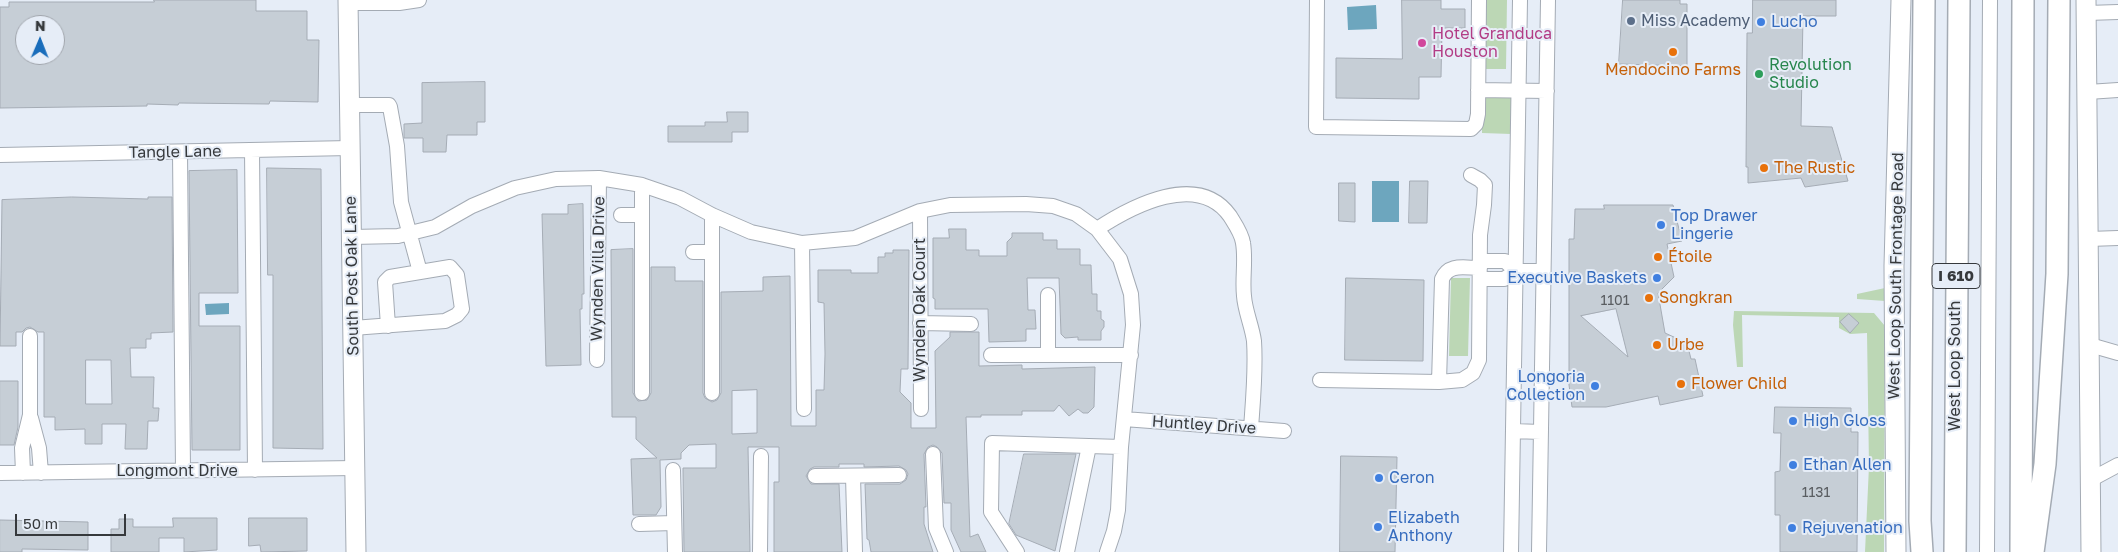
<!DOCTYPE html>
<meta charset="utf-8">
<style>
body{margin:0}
#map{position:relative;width:2118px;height:552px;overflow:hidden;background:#e6edf7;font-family:"Golos Text",sans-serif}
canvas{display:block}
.north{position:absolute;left:15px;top:15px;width:50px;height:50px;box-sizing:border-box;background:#e6edf7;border:1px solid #a0a5ac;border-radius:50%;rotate:1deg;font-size:14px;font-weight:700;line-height:20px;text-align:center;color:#36393c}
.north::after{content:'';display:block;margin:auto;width:18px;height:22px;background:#196dbb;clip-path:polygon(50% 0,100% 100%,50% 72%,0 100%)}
.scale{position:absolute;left:15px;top:514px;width:111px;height:22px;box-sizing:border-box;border:2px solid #36393c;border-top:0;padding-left:6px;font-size:15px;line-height:18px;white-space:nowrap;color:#36393c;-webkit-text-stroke:4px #e6edf7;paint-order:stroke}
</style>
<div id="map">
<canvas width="2118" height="552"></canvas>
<div class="north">N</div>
<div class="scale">50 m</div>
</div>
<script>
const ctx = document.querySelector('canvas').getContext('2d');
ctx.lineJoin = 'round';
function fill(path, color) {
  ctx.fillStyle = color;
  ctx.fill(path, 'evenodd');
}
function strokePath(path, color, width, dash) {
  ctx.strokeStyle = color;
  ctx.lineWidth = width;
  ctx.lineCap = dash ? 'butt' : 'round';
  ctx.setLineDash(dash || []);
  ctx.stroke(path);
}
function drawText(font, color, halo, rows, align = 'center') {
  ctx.font = font + ' "Golos Text",sans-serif';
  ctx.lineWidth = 4;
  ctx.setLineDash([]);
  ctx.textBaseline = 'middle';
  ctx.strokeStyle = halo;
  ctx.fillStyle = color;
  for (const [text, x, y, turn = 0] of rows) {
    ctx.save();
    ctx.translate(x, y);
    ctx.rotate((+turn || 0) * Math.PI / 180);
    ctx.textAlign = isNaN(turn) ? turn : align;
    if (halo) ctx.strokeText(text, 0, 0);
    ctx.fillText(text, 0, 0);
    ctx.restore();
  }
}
fill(new Path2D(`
 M1485,0H1507L1506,69H1485Z
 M1482,93H1511V134L1482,133Z
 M1451,278H1470L1468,356H1449Z
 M1885,288V301L1857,299V294Z
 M1734,311L1874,313L1885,326L1884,552H1865L1869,466L1867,333L1850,334L1839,328V317L1742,315L1743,367H1737L1733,325Z`), '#bcd7b5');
fill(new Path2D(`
 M1376,5L1377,29L1348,30L1347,7Z
 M1372,181H1399V222H1372Z
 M229,303V314L206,315L205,304Z`), '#6da6be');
const building = new Path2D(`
 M154,0H256V11H307V40H319L318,102L270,101L269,104L179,103L178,105L147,104V106L0,108V7H9V2H154ZM28,24L55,25V55H25V25Z
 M1402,0H1441V9H1465V28H1442L1441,77H1419V99L1336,98V58L1402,59Z
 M1623,0H1680V4H1687V66L1619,64Z
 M1753,0H1836V16H1803L1801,126L1832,127L1848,181L1805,187L1801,178L1748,183V167H1746L1747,33H1752Z
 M485,82V122H477V135H447L446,152H423V138H404V124L422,123V83Z
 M727,112H748V132H732V142H668V126H705V122H727Z
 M267,168L321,169L323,449L273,448V275H268Z
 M237,170L238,293H199V326H240V450H192L189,171Z
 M1410,181H1428L1427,223H1409Z
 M1339,183H1355V222L1339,221Z
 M72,197L148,199V197H172L173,332L151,333V339H146V348H130L131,377H154L153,408H159L158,421H148L147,449H125L126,424H102V444H85V429L55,430V417H44V332H38L30,327L26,328L22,332H16V346H0L2,200ZM86,360H111L112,404H86Z
 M583,204L584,294H582V309H580L581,365L546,366L542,214H568V205Z
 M1604,205H1673L1682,241L1667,244L1674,277L1658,293L1665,333L1687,343L1691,359H1695L1703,396L1660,405L1658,396L1606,407H1572L1569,385V239H1574L1575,209H1604ZM1616,309L1628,357L1581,316Z
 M949,229H966V250H979V256H1007V242L1012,237V233H1043V240H1057V249H1080V265H1091L1092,294H1097V311H1101V319L1104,321V327L1101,331V340H1078V337L1065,338L1061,334L1059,278H1027L1028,310H1035L1036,329H1026V341L989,342L988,309H935V299L933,298V238H949Z
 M633,249V393L638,401L647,400L651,393V267H675V281H703V393L705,398L712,402L717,400L721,393V292L763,291V277L790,276L791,426H816V390H824L825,354L824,303L818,302V270H851V273H878V257H885V253H893V250H909L908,369H901L900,392L911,403V428H936L935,351L950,337V332H979V366L1022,365V369L1095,367L1094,407L1088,413H1083L1078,409L1069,416L1059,405L1054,411H1022V415H981V417H966L970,537L978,534L986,552H961L951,530V503H944L942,453L937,447L933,445L928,447L924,454L926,507H924V524L933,552H871L869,540L867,539L865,484H900L906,480L908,474L906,470L899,466L864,467V464H839V467H814L810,469L806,476L811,484H839L842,552H774V482H779V447H748L750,552H684L683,468H716V444L689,445L681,453V459L660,460L661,507L656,515H633L631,459L657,458L636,439V417H612L611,250ZM757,390V433L732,434V391Z
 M1346,278L1424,280L1423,361L1345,360Z
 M1849,314L1859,323L1850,333L1840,322Z
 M0,381H18V427L14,445H0Z
 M1775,407L1851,408V432H1858L1857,552H1780V515H1775V472L1780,471L1781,433H1774Z
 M1024,454H1076L1055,551L1016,535L1009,524Z
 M1341,456L1397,457L1395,552H1340Z
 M173,518H217V550L184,552V538H159V552H111V529H119V519H133V527H173Z
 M249,518H307V551L261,552L260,545L249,546Z
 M0,520L88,522V550L22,549V552H0Z`);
fill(building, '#c6ced6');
strokePath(building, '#a5acb5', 1);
const minor = new Path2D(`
 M1317,0L1316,127L1471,129L1476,124L1478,114L1479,0
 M348,3H399L419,0
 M2087,13L2118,12
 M1478,90L1547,91
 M2088,92L2118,90
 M350,105H389L390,107L397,146L401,202L420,272L450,267L457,275L462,309L457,315L445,321L353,328
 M252,150L255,470
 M180,152L183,470
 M0,155L350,148
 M642,185V393
 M920,211L921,409
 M621,215H642
 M712,215V393
 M1097,229C1132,206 1198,171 1230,216C1235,224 1242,234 1243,243C1246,260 1242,279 1244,296C1245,311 1252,326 1254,341C1256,370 1253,400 1251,428
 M352,237L398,236L435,227L472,206L515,188L556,179L599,178L642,185L680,198L712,215L751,232L802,243L855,238L920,211L950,205L1026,204L1053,206L1076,214L1097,229L1120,259L1131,294L1133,325L1121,447L1118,510L1114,531L1107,552
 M2089,239L2118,238
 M802,243L804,409
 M693,252H712
 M1480,261H1505L1516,271
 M1516,271H1543
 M1480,279H1504L1516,271
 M1048,295V355
 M920,323L971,324
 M388,326L385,282L390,277L420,272
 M2090,345L2118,353
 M991,355H1131
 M597,360L599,178
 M1320,380L1439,382L1462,380L1473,373L1479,360L1480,235L1484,205L1485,185L1480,180L1471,175
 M1439,382L1442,279C1449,263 1464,268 1480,268
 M31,418L39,448L41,473
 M1124,419L1284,431
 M1513,431L1541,432
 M933,454L936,528L946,552
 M673,470L675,552
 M0,473L355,468
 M23,473L22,448L30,415V336
 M815,476L899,475
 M853,476L855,552
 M2090,480L2118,465
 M639,524L674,523
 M760,552L761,456
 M1017,552L991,512L992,443L1121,447
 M1067,552L1089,446
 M1511,552L1520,0
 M1539,552L1548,0
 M1987,552L1990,0`);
const major = new Path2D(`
 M348,0L356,552
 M2086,0L2091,552
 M1896,552L1894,266L1901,0`);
const highway = new Path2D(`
 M1922,552L1920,521L1924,0
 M1955,552L1959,0
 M2021,552L2023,0
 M2033,552L2045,464L2057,274L2059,0`);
strokePath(minor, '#a4abb4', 16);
strokePath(major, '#a4abb4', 21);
strokePath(highway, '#a4abb4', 24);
strokePath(minor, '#fff', 14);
strokePath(major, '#fff', 19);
strokePath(highway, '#fff', 21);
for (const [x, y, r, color] of [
 [1631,21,5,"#5c6f8a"],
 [1761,22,5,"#3f7fe0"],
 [1422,43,5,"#d1479c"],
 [1673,52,5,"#e8710a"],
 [1759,74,5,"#2e9e5b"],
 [1764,168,5,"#e8710a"],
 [1661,225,5,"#3f7fe0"],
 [1658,257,5,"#e8710a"],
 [1657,278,5,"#3f7fe0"],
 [1649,298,5,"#e8710a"],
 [1657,345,5,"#e8710a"],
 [1681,384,5,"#e8710a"],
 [1595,386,5,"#3f7fe0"],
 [1793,421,5,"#3f7fe0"],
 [1793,465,5,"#3f7fe0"],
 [1379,478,5,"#3f7fe0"],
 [1378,527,5,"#3f7fe0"],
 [1792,528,5,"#3f7fe0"]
]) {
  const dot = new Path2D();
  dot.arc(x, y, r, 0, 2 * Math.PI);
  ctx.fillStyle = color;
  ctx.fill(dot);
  strokePath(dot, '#e6edf7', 2);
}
drawText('14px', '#5a5e62', null, [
 ["1101",1615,301],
 ["1131",1816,493]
]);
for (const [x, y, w] of [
 [1956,276,48]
]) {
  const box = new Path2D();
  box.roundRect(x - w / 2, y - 12.5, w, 25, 4);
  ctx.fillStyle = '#e6edf7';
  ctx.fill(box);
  strokePath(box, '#36393c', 1);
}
drawText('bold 15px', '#36393c', null, [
 ["I 610",1956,276]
]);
drawText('16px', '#4e5e75', '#e6edf7', [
 ["Miss Academy",1641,21]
], 'left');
drawText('16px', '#366cbe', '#e6edf7', [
 ["Lucho",1771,22],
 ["Top Drawer",1671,216],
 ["Lingerie",1671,234],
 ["Executive Baskets",1647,278,"right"],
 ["Longoria",1585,377,"right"],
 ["Collection",1585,395,"right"],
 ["High Gloss",1803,421],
 ["Ethan Allen",1803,465],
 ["Ceron",1389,478],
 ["Elizabeth",1388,518],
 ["Anthony",1388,536],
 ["Rejuvenation",1802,528]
], 'left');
drawText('16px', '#b23c85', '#e6edf7', [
 ["Hotel Granduca",1432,34],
 ["Houston",1432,52]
], 'left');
drawText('16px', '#27864d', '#e6edf7', [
 ["Revolution",1769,65],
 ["Studio",1769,83]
], 'left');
drawText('16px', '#c56008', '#e6edf7', [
 ["Mendocino Farms",1673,70,"center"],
 ["The Rustic",1774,168],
 ["Étoile",1668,257],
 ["Songkran",1659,298],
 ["Urbe",1667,345],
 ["Flower Child",1691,384]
], 'left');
drawText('16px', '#36393c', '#e6edf7', [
 ["Tangle Lane",175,152,-1],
 ["Wynden Villa Drive",598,269,-89],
 ["South Post Oak Lane",352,276,-91],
 ["West Loop South Frontage Road",1896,276,-89],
 ["Wynden Oak Court",920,310,-90],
 ["West Loop South",1955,366,-90],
 ["Huntley Drive",1204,425,4],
 ["Longmont Drive",177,471]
]);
</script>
